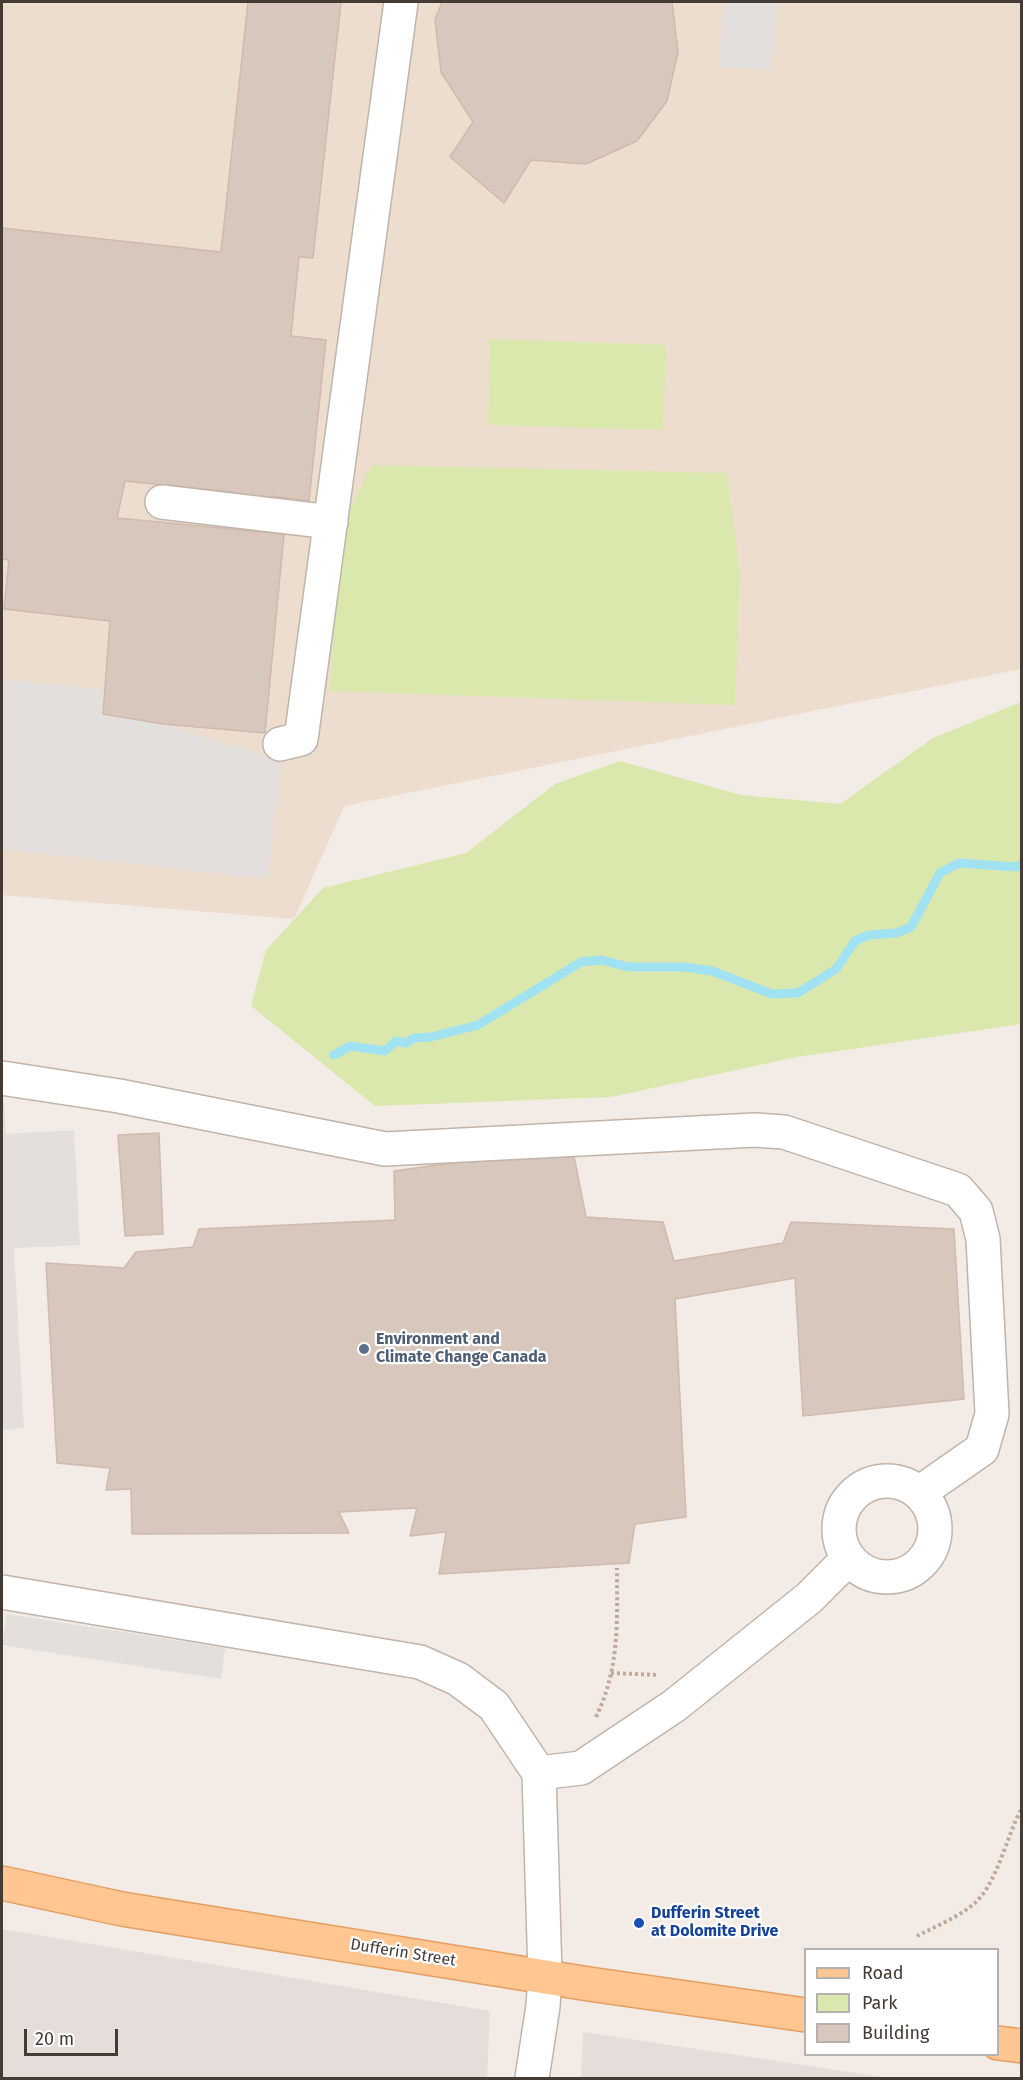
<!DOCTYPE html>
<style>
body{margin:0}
#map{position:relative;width:1023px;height:2080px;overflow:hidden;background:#f3ebe5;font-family:"Fira Sans",sans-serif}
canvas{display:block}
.frame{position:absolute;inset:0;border:3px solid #453b35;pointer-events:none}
.legend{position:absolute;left:804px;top:1948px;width:195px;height:108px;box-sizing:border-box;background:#fff;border:2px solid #b5b1ae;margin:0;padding:8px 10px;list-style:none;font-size:18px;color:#453b35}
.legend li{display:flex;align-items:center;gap:12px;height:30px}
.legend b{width:30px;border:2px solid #b5b1ae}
.scale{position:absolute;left:24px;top:2029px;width:94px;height:27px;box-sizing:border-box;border:3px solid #453b35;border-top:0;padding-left:8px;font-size:18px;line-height:21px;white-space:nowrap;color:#453b35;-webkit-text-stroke:4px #fff;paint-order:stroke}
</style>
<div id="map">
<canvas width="1023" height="2080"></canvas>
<div class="frame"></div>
<ul class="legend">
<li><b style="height:8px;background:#ffc692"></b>Road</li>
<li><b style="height:16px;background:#dbe8ad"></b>Park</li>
<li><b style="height:16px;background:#d7c7bd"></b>Building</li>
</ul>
<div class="scale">20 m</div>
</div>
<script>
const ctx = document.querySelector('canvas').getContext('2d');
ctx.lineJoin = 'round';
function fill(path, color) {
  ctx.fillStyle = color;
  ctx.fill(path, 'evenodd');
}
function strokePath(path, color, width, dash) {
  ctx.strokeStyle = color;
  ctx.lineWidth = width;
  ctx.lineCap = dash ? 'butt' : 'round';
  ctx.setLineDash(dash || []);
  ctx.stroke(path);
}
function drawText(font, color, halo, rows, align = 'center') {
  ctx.font = font + ' "Fira Sans",sans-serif';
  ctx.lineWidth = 4.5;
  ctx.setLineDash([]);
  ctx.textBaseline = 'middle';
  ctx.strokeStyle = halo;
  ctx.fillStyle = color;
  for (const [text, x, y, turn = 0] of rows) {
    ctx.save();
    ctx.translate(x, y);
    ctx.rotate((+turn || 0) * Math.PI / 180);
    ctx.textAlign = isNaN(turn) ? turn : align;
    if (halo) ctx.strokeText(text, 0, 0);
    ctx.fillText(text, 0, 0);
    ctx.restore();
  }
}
fill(new Path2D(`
 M2,1929L490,2011L487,2078H2Z
 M583,2032L890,2078H581Z`), '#e5ddda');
fill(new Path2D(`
 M2,2H1021V669L344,806L294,919L2,895Z`), '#ecddcf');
fill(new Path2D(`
 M490,339L666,345L663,430L488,425Z
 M372,465L727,473L740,574L735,705L329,691L343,522Z
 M1021,702V1024L797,1057L611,1097L375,1106L251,1006L266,950L323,888L466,853L555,784L620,761L741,795L840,804L933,738Z`), '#dbe8ad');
fill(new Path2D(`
 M724,2H777L771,70L718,67Z
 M2,679L104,690V714L163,724L281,761L268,879L2,849Z
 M2,1098H4L6,1134L74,1130L80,1245L14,1248L24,1428L2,1430Z
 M7,1614L225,1648L221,1679L2,1645Z`), '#e3dfdd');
strokePath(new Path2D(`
 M334,1055L350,1046L385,1051L396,1041L406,1043L414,1038L431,1037L478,1025L581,962L601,960L629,967H684L712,971L772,994L798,993L836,969L855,941L869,935L896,933L911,927L940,873L959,863L1016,867L1022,864`), '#a0e2f1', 9);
const building = new Path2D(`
 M248,2H341L313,258L299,257L291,336L326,340L309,501L270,496L267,525L236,522L239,493L125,481L117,518L284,534L265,733L163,724L103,714L110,621L4,609L9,560L2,559V228L221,252Z
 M442,2H672L678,52L667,101L637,141L586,164L531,160L504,203L450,157L473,122L441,72L435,20Z
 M159,1133L163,1234L125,1236L118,1135Z
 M572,1146L586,1217L663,1222L674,1261L783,1243L791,1222L954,1229L964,1399L803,1416L795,1278L675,1299L686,1517L635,1524L629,1563L439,1574L446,1532L410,1536L417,1508L339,1512L349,1533L132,1534L131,1489L106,1490L110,1468L57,1463L46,1263L124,1268L136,1252L193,1247L199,1229L395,1220L394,1171Z`);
fill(building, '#d7c7bd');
strokePath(building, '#cfbaad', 1.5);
const minor = new Path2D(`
 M162,502L331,522
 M280,744L301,739L401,2
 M2,1078L119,1096L385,1149L755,1130L784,1132L958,1190L976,1211L983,1239L992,1414L982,1449L919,1493
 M839 1529a48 48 0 1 1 96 0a48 48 0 1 1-96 0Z
 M2,1592L420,1662L458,1679L494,1706L539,1773L545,1975L543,2006L532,2078
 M539,1773L581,1768L674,1706L809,1598L848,1559`);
const major = new Path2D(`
 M2,1883L122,1909L589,1984L806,2015
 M998,2043L1022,2046`);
strokePath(minor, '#c1b4aa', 36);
strokePath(major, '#e49f61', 36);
strokePath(new Path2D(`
 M611,1673L659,1675
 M596,1717C620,1667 617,1622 617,1568
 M917,1936C934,1927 954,1919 970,1907C997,1888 1006,1836 1022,1808`), '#c0a999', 4, [3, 3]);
strokePath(minor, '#fff', 33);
strokePath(major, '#ffc692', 33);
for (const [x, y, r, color] of [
 [364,1349,6,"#5c6f8a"],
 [639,1923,6,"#1a4fb4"]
]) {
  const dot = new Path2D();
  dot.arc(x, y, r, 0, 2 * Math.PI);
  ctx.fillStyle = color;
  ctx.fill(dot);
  strokePath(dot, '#fff', 2);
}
drawText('bold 16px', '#4e5e75', '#fff', [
 ["Environment and",376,1340],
 ["Climate Change Canada",376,1358]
], 'left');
drawText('bold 16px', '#164399', '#fff', [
 ["Dufferin Street",651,1914],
 ["at Dolomite Drive",651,1932]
], 'left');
drawText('16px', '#453b35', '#fff', [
 ["Dufferin Street",403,1953,9]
]);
</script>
